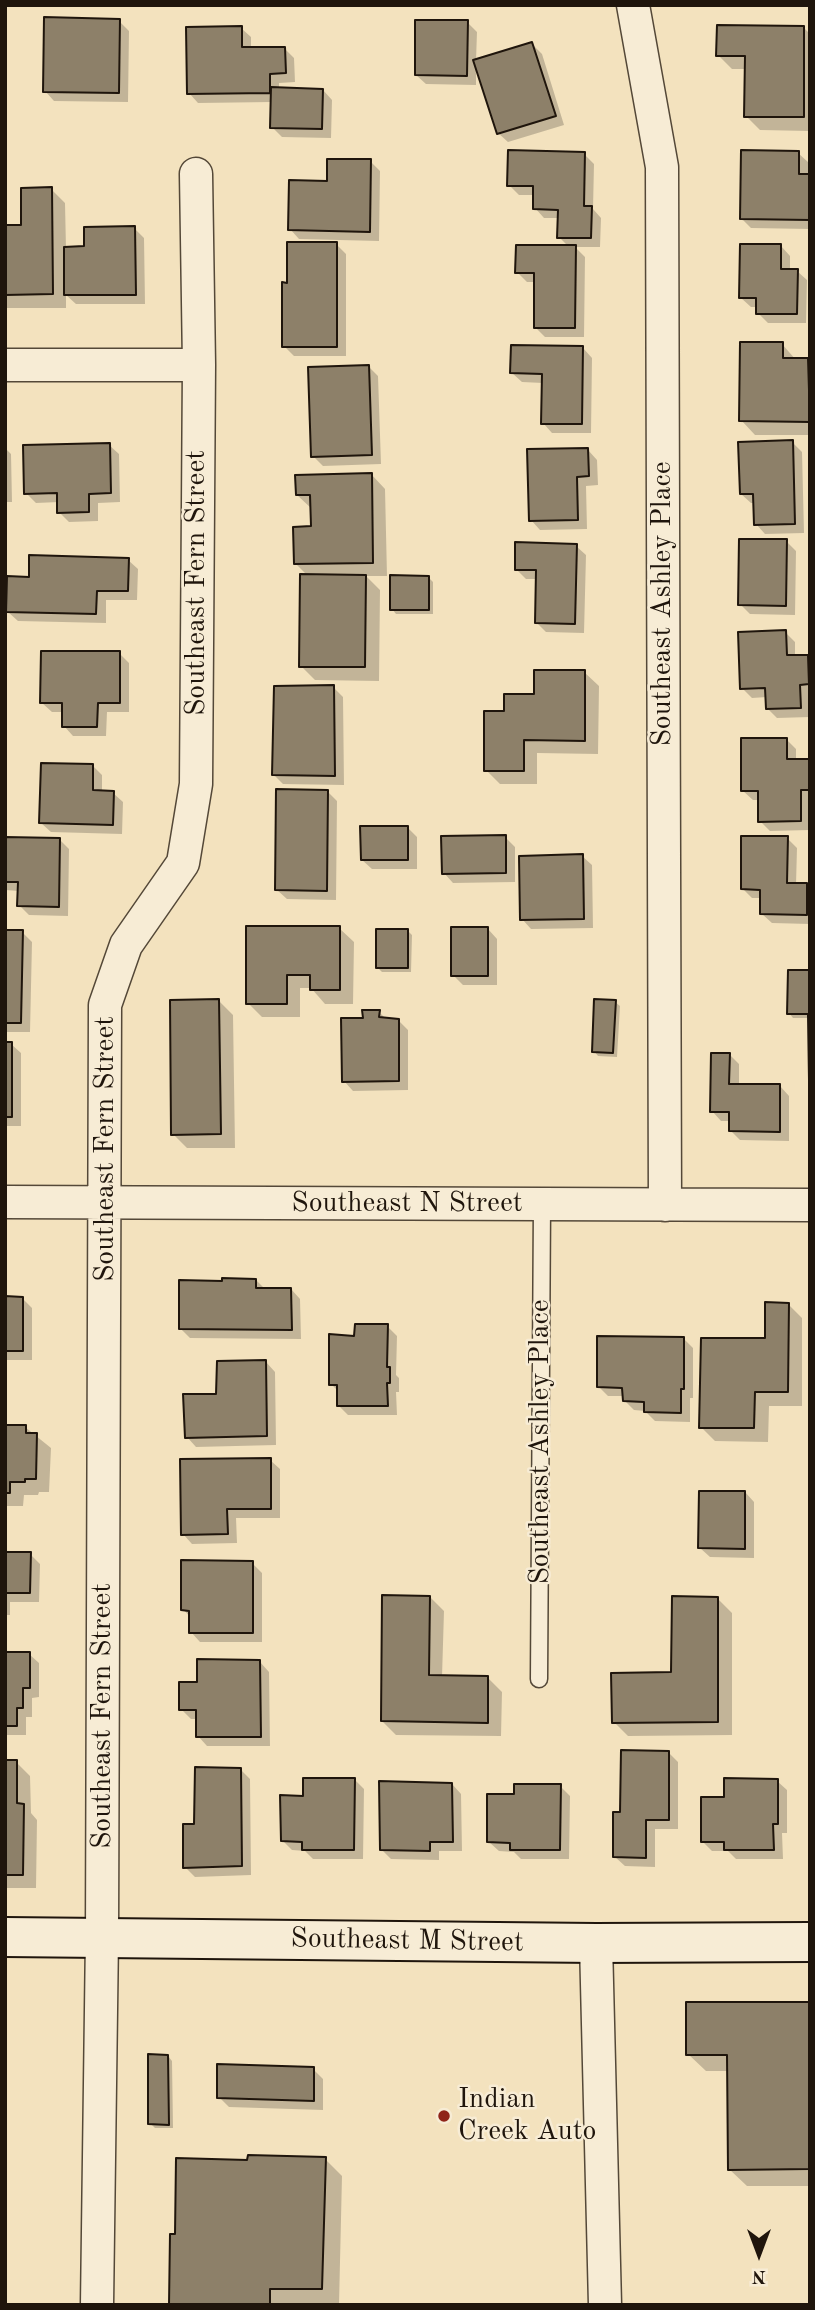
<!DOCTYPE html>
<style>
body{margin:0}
#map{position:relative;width:815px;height:2310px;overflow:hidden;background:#f3e2be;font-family:"Old Standard TT",serif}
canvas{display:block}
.frame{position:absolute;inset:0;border:7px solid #1f150c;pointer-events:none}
.north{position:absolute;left:724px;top:2219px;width:70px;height:70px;-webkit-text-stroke:5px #f7ecd5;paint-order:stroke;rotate:180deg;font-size:19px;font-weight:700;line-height:28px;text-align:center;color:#1f150c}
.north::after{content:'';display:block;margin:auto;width:24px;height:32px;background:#1f150c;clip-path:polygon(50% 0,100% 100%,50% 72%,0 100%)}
</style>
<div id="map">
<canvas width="815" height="2310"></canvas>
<div class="frame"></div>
<div class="north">N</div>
</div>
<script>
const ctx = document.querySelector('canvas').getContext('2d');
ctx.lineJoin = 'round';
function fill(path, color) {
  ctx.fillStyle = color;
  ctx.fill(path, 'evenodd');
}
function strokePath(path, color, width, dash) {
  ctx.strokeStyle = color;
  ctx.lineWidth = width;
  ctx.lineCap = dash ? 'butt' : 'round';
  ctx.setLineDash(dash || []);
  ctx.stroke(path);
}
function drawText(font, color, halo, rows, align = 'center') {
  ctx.font = font + ' "Old Standard TT",serif';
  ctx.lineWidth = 5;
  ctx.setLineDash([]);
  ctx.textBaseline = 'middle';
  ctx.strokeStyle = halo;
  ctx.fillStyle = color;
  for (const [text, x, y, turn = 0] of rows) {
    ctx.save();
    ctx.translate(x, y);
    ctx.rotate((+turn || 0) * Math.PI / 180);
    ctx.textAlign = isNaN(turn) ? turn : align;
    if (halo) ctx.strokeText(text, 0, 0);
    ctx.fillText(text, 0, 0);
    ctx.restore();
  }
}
fill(new Path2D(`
 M119,21L129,31L128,102L54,101L45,91Z
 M467,22L477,32L476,61L532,44L542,54L564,125L508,142L498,133L476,66V85L426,84L416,75Z
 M241,28L251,37V49L284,48L294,58L295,82L279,83V89L323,90L332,100L331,138L282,137L272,127V102L198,103L189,93Z
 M804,28L810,34V131L760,130L746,116V69H732L718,55Z
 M798,153L808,162V176H810V229L751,228L741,218Z
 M584,154L594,164L593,209L601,218L600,247H575L585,257L584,337H545L535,327L536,282H527L517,272L569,247L559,237V218H544L535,208V195H519L509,185Z
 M370,161L380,171L379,241L299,239L290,229L329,183Z
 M51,189L65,203L66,249L85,248L134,228L144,238L145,304H76L66,295V308H5V227H23Z
 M336,244L346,254V356H294L284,346L289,285Z
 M781,246L790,256V271H797L807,280L806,323H768L758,313V307H751L741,298Z
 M782,344L796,360H807L810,363V435H755L741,420Z
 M583,348L592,358L591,433H552L543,423V383L522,382L512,373Z
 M369,367L378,376L381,464L323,466L313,456Z
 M792,442L802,452L804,533L765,534L756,524L755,503H751L741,494Z
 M109,445L119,454L120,502L98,503V521L69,522L59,512V502L36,503L26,493Z
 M5,448L11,454L12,502H5Z
 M588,450L597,460L598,485L586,486L587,529L540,530L531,520Z
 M371,474L385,489L387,576H366L380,590L379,681L315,680L301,666L308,576L296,564L313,528L312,509L297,495Z
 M786,541L796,551L795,615L750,614L740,604Z
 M576,546L586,555L584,633L546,632L536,622L537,579H526L516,569Z
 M128,560L138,569L137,600H106V623L18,621L8,612Z
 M429,578L433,582V614H396L392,609Z
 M785,632L795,642V657H807L810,659V717L777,718L768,709L767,697L752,698L742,688Z
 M119,653L129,663V712H107L106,736H73L64,726V712H52L42,703Z
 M584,672L599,686L598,754L537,753V784H500L486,770L506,713Z
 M333,687L343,697L344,785L283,784L274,775Z
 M786,739L796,749V761H809L810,830L770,831L760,821V800H753L743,791Z
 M93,766L102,775V792L113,793L123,802L122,834L51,832L41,823Z
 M327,791L337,801L336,900L287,899L277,890Z
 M407,827L417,837V869H372L362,860Z
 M505,837L515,847V882L453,883L444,873Z
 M787,838L797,848L796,885H806L810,888V924L772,923L762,914V898H752L742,888Z
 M5,839H59L69,849L68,916L29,915L19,905V891L5,890Z
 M582,856L592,865L593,928L531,929L522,919Z
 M339,928L354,942L353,1004H325L311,988H300V1017H262L248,1003Z
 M488,929L497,939V985H463L453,975Z
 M407,930L412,935L411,972H382L377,967Z
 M5,932H22L32,942L30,1032H5Z
 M810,972V1018H793L789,1013Z
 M219,1001L233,1015L235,1148H187L173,1134Z
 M615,1002L620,1006L617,1057L598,1056L594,1051Z
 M379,1012L387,1020H398L408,1030V1090L353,1091L344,1081L365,1020Z
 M5,1044H11L21,1053V1126H5Z
 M729,1054L739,1064V1086H780L789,1096V1141L740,1140L730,1130L731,1121H721L712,1111Z
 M256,1280L265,1289H291L300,1299L301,1339L190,1338L180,1328Z
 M5,1298H22L32,1308V1360H5Z
 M788,1304L802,1318V1406H769L768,1442L715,1441L701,1427L767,1340Z
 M387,1326L397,1336L396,1375L399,1378V1392H396L397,1415H348L338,1405L339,1392L331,1384L356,1337Z
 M683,1338L693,1348V1398H690V1422L655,1421L645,1411L634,1410L625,1401L624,1396H608L598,1386Z
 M266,1362L275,1372L276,1445L196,1447L187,1437L218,1396Z
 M5,1427H25L51,1448L49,1492H39L38,1495H24L23,1506H5Z
 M270,1460L280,1469V1518H236L237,1543L192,1544L183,1534Z
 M745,1492L754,1502V1558L710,1557L700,1548Z
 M5,1554H30L40,1564L39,1602H10V1615H5Z
 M252,1563L262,1573V1642H200L191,1632V1618L183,1609Z
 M430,1597L444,1611L442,1677L488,1678L502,1692L501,1736L396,1735L382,1721Z
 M718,1599L732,1613V1735L628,1736L614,1722L673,1673Z
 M5,1654H29L39,1663V1697L32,1698V1717H26V1735H5Z
 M260,1662L269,1672L270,1746H207L198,1736V1719H191L181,1709L199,1684Z
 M668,1752L678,1762V1829H655V1867L625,1866L615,1857Z
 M5,1762H16L30,1776L31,1813L37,1820L36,1888H5Z
 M240,1769L250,1779L251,1875L195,1877L185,1867L196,1826Z
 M354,1779L364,1789L363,1859H313L305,1851L292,1850L282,1840L305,1797Z
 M777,1781L787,1790V1833H782L783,1859H736L728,1851H712L703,1842L726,1799Z
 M452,1784L461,1794L462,1851H439V1860L391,1859L381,1849Z
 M560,1786L570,1796L569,1859H521L514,1852L499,1851L489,1842L515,1796Z
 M810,2003V2186H747L729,2169V2071H706L688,2054Z
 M168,2056L172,2061L173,2128H155L150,2123Z
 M313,2069L323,2079V2110L229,2107L219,2097Z
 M325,2159L342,2176L339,2305H171L177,2235L249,2162Z`), '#0003');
const building = new Path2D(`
 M44,17L120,19L119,93L43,92Z
 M415,20H468L467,76L415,75Z
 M717,25L804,26V117H744L745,56H716Z
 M242,26V47H285L286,73L270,74V93L187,94L186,27Z
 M532,42L556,116L497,134L473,60Z
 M271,87L323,89L322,129L270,128Z
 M508,150L585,152L584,206H592L591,238H557L558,210L533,209V186H507Z
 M741,150L799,151V174H810V220L740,219Z
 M327,159H371L370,232L288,230L289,180L327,181Z
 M52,187L53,294L5,295V225H21V188Z
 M135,226L136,295H64V247L84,246V227Z
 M287,242H337V347H282V282L287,283Z
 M740,244H781V269H798L797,314H756V298H739Z
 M516,245H576L575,328H534V273H515Z
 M740,342H783V358H808L810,422L739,421Z
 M511,345L583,346L582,424H541L542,374L510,373Z
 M369,365L372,455L311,457L308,367Z
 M793,440L795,524L754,525L753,494H740L738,442Z
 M110,443L111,493L89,494V512L57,513V493L24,494L23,445Z
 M588,448L589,476L577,477L578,520L529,521L527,449Z
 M372,473L373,563L294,564L293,527L311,526L310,495H296L295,475Z
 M739,539H787L786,606L738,605Z
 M515,542L577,544L575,624L535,623L536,570H515Z
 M29,555L129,558L128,591H97L96,614L6,612L7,576L29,577Z
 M300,574L366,575L365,667H299Z
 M390,575L429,576V610H390Z
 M786,630L787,655H808L809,684L800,685L801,708L766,709L765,688L740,689L738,632Z
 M41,651H120V703H98L97,727H62V703H40Z
 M534,670H585V741L524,740V771H484V711H504V694H534Z
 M334,685L335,776L272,775L274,686Z
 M741,738H787V759H810V790H801V821L758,822V791H741Z
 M41,763L93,764V790L114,791L113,825L39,823Z
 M276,789L328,790L327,891L275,890Z
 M360,826H408V860H361Z
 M506,835V873L442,874L441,836Z
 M741,836H788L787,883H807V915L760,914V890L741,889Z
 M5,837L60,838L59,907L17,906L18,882H5Z
 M583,854L584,919L520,920L519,856Z
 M246,926H340V990H310V975H287V1004H246Z
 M451,927H488V976H451Z
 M376,929H408V968H376Z
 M5,930H23L21,1023H5Z
 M788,970H810V1014H787Z
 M219,999L221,1134L171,1135L170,1000Z
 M594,999L616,1000L613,1053L592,1052Z
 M362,1010H380L379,1017L399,1019V1081L342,1082L341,1018H363Z
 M808,1015H810V1080H809Z
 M5,1042H12V1117H5Z
 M711,1053H730L729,1084H780V1132L729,1131V1112H710Z
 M222,1278L256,1279V1288H291L292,1330L179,1329V1280L222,1281Z
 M5,1296L23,1297V1351H5Z
 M765,1302L789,1303L788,1392H755L754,1428H699L701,1338H765Z
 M355,1324H388L387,1367H390V1383H387L388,1406H337V1385H329V1334L354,1336Z
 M597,1336L684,1337V1389H681V1413L644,1412V1402L623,1401L622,1388L597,1387Z
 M266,1360L267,1436L185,1438L183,1394H216L217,1361Z
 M5,1425H26V1433H37L36,1479H25V1482H10V1493H5Z
 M271,1458V1509H227L228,1534L181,1535L180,1459Z
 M699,1491H745V1549L698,1548Z
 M5,1552H31L30,1593H5Z
 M181,1560L253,1561V1633H189V1611L181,1610Z
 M382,1595L430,1596L429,1675L488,1676V1723L381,1721Z
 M672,1596L718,1597V1722L612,1723L611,1673L671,1672Z
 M5,1652H30V1688H23V1708H17V1726H5Z
 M197,1659L260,1660L261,1737H196V1710H179V1682H197Z
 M621,1750L669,1751V1820H646V1858L613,1857V1812H620Z
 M5,1760H17V1803L24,1804L23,1875H5Z
 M195,1767L241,1768L242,1866L183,1868V1824H194Z
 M303,1778H355L354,1850H302V1842L281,1841L280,1795L303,1796Z
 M724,1778L778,1779V1824H773L774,1850H724V1842H701V1797H724Z
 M379,1781L452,1783L453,1842H430V1851L380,1850Z
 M514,1784H561L560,1850H510V1843L487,1842V1794H514Z
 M686,2002H810V2169L728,2170L727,2055H686Z
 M148,2054L168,2055L169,2125L148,2124Z
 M217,2064L314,2067V2101L217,2098Z
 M248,2155L326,2157L322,2289H270V2305H169L170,2234H175L176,2158L247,2160Z`);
fill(building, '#8d8069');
strokePath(building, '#1f150c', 2);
const lane = new Path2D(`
 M539,1679L542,1204`);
const street = new Path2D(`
 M633,5L662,167L665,1205
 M5,365H199
 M5,1202L810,1205
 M596,1943L605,2305
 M97,2305L102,1936L105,1005L126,945L183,863L196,784L199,365L196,174`);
const secondary = new Path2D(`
 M5,1937L596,1943L810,1942`);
strokePath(lane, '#544838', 19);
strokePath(street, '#544838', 35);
strokePath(secondary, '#1f150c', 42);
strokePath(lane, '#f7ecd5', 16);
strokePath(street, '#f7ecd5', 32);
strokePath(secondary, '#f7ecd5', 38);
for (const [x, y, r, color] of [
 [444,2116,7,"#8f2418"]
]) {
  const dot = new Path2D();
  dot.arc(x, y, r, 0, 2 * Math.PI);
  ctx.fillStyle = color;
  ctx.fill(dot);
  strokePath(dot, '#f7ecd5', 2.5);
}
drawText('28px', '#1f150c', '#f7ecd5', [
 ["Southeast Fern Street",197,583,-90],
 ["Southeast Ashley Place",663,604,-90],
 ["Southeast Fern Street",106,1149,-90],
 ["Southeast N Street",407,1204],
 ["Southeast Ashley Place",541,1442,-90],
 ["Southeast Fern Street",103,1716,-90],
 ["Southeast M Street",407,1941,1]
]);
drawText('28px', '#1f150c', '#f7ecd5', [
 ["Indian",458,2100],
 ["Creek Auto",458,2132]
], 'left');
</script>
